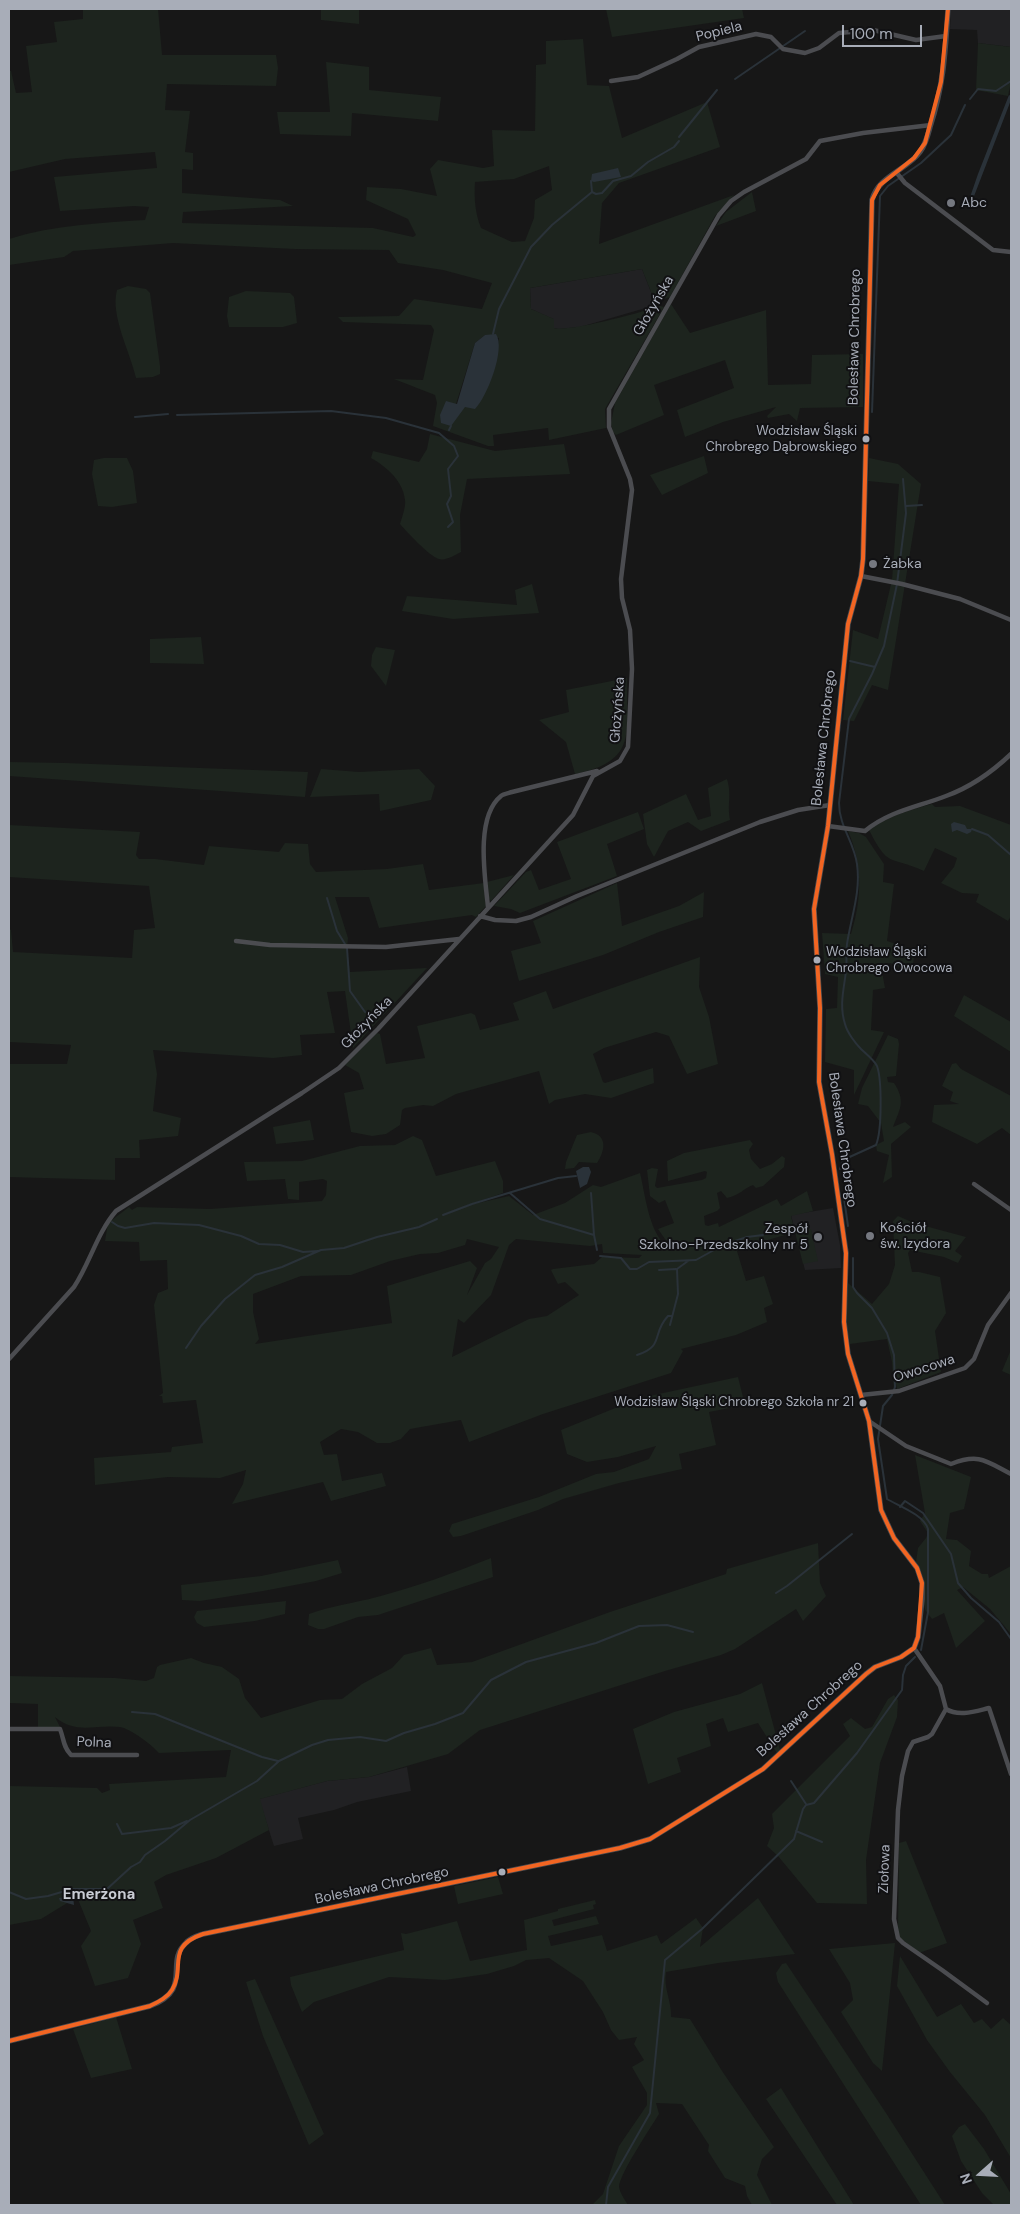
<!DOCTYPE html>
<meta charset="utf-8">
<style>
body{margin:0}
#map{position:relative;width:1020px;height:2214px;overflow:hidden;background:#171717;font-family:"DM Sans",sans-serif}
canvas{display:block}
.frame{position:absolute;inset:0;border:10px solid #a8adb8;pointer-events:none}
.north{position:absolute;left:955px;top:2149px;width:50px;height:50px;-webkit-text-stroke:4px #111113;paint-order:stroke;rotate:251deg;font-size:14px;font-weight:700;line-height:20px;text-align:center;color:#a8adb8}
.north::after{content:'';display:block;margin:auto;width:18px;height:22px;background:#a8adb8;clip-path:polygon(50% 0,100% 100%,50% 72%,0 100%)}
.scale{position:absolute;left:842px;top:25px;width:80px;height:22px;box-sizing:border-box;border:2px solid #a8adb8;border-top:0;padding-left:6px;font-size:15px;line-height:18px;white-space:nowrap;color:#a8adb8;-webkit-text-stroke:4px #111113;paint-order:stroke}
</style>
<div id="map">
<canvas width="1020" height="2214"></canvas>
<div class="frame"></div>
<div class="north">N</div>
<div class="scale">100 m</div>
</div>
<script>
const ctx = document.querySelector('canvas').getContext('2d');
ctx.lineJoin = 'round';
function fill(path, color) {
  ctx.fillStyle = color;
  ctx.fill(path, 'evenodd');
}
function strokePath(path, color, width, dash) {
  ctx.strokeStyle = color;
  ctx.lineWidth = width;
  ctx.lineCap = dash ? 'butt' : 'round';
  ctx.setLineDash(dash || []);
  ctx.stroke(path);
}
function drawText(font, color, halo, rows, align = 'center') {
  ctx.font = font + ' "DM Sans",sans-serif';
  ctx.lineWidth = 4;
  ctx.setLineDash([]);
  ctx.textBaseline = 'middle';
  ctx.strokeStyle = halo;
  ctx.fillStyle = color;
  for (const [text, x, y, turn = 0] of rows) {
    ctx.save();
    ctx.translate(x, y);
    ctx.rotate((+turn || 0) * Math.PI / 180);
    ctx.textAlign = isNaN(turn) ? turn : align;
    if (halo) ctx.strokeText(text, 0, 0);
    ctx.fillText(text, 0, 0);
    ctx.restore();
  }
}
fill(new Path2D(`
 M951,9H1011V47L978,43L977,30L950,29Z
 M642,269L656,305L580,327L559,329L554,328L553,319L531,309L530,288Z
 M833,1208L840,1245L841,1268L805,1270L791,1215Z
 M407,1767L411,1791L357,1802L334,1810L298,1818L303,1839L274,1846L259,1799L327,1781L369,1777Z`), '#212123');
fill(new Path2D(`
 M83,9H158L162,55H276L278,68L276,86L167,84L165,110L190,111L185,152L193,153V170L182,169V193L280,200L293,206L183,212L182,223L373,228L413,237L416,235L408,219L366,200L367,187L401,189L437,196L430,169L438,160L483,168L494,166L492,130L535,131L536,65L546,64V41L583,39L587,85L609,86L622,138L707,102L720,147L619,183L602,203L599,244L734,195L715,216L670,297L655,302L642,269L530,288L531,309L554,319V328C570,332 643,312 660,306L664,307L605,409L606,428L549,440L548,428L493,435L494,446H488L433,426L437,403L435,395L394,379L423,380L434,330L431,325L343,322L338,317L399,316L414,299L482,309L492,283L443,270L398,263L389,250L295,249L173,243L73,251L64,257L9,265V239C53,225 99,223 145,220L149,207L134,206L60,211L54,177L157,168L155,152L65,159L9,172V71H11L16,93L32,92L26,46L57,42L54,22L83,19ZM549,166L552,190L535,200L534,218L525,241L512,242L481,228C475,213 474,198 475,182L514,179ZM485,335L499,338L493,374L465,407L446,401L456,404L475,343Z
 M321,9H359V24L321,20Z
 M606,9H742L744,18L612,37Z
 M978,43L1011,47V82L1008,96L976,90Z
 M326,62L369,67V90L441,97L438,121L352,113L351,136L280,134L277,112H330Z
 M752,192L756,211L716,226L726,212Z
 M128,286L146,289L150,293L160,366V374L153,377L136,378C130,352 110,315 117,290Z
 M246,291L290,293L294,297L297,323L283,327H229L227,316L229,297Z
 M671,304L690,333L766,310L768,385L811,384L812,355L863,354V407L800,408L797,421L789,414L768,418L767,416L776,407L723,422L685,437L677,410L734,388L725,360L654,385L664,415L616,435L613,432L611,423L615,403Z
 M430,434L495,451L564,444L570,474L467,479L460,515L461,552C455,555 446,561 439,559C429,556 407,532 400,524C402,517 406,507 405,500C403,481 387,467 371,458L373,451L419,462L427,449Z
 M704,456L708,473L662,495L650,475Z
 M104,458H127L133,471L137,503L112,507L98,506L92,474L94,460Z
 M869,458L898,464L921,484L888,690L872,685L854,721L843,720L853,630L878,639L892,580L899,484L868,481Z
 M532,584L539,613L453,619L402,611L407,596L517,605L515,590Z
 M201,637L204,664L150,663V639Z
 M376,647L395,650L386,686L371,666L372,655Z
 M627,678C626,732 639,761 575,774L566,742L539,720L569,712L566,690Z
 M9,762L65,763L308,772L305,797L9,776Z
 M321,769L359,772L419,769L435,786L431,800L380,811L379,794L310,797Z
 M727,779C732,796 727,802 730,820L701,831L688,822L668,831L654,857L647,844L643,814L686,794L698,820L711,816L708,788Z
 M932,804L935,807L960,806L1011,825V916L1008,921L976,902L979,894L962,893L941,883L954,867L957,858L935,848L924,871C889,855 889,869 869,830C888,816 910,810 932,804Z
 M638,812L644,829L607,844L617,876L520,913L511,909L494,906L526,872L531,870L539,890L571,879L557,842Z
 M9,825L140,832L136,855L139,859H155L204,865L209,846L279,852L285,843L308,844L310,864L316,872L387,869L423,864L429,890L484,883L486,906L476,917L472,915L379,928L369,897H335L348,938L347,948L350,972L427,968L353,1048L345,991L327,992L335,1033L300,1035L302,1055L273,1058L153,1050L157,1074L153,1111L181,1118L178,1136L139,1140L140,1158H115V1180L9,1177V1064H67L71,1045L9,1042V929L11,930L13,952L132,958L134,930L155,928L149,886L9,877Z
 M848,831L859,833L866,837L884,864L883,882L894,884L887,941L915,950L912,972L890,963L881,966L885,988L873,990L871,1030L884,1032L854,1095V1070L825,1062L826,1009L837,1008L838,977L825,974L822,933L851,934C862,898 863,866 848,831Z
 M514,875L491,901L489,898L487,882Z
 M617,883L622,926L679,906L704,892L703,917L659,932L603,955L519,981L511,951L541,943L533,921Z
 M700,957L699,987L709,1017L718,1064L687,1074L669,1036L656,1032L604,1048L593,1054L603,1082L605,1083L653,1068L654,1083L611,1098L585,1094L555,1100L549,1104L539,1071L456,1094L433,1106L423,1105L405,1108L402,1110L400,1125L386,1134L372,1136L351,1132L344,1093L364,1089L359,1073L345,1065L377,1033L380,1034L386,1064L425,1058L417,1026L471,1013L475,1015L480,1030L519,1020L513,1003L546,991L553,1009Z
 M964,995L1011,1022V1052L954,1016Z
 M888,1035L898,1039L899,1044L896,1076L887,1077L888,1082L894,1083C906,1101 900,1109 893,1127L905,1122L911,1127L891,1144L892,1177L883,1183L889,1155L877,1151L876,1145L884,1141L881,1123L868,1106L858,1104L862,1088Z
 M956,1063L961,1069L1011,1096V1135L1002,1128L977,1144L932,1122L934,1105L959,1104L950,1101L953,1092L942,1086L952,1064Z
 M310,1120L314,1140L276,1144L273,1127Z
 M591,1132C608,1136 605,1151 597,1163L579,1162L574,1168L565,1169L566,1162L577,1135Z
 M413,1136L422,1140L436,1176L495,1161L503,1181V1193L465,1206L509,1196L533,1215L565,1203L593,1185L601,1187L640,1173C646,1198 649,1235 670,1249V1244L665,1239L658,1229L674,1223L665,1200L659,1203L650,1196L647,1170L652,1168L658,1169L655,1186L657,1188L702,1180L706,1178L707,1172L705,1171L668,1181L667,1161L684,1153L750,1140L753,1144L749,1150L751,1159L760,1169L772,1164L782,1156L785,1158L784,1167L763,1186L756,1188L753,1185C743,1189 740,1195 727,1198L721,1191L717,1193L720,1208L717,1211L704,1216L705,1225L708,1226L718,1223L719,1227L777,1199L781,1206L807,1191L813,1211L791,1216L795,1232L811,1229L818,1261L803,1264L795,1232L751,1245L737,1251L746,1281L764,1276L773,1304L764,1308L767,1322L736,1335L681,1349L683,1351L671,1373L543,1414L469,1442L461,1420L410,1429L401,1439L390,1443H377L358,1432L341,1429L320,1442L324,1455L337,1454L342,1481L382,1473L386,1486L331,1501L323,1482L232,1504L243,1484L246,1470L220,1478L168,1477L95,1485L94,1458L171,1452L172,1447L203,1443L196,1400L163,1403L162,1396H159L163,1393L154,1305L158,1293L168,1289L167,1260L140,1261L139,1242L105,1241L108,1223L129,1207L132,1210L137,1207L210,1209L322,1201L326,1195L327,1181L323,1179L299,1182V1200L288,1199L285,1179L247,1181L244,1162L302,1161L360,1146L395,1145ZM467,1239L499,1247L491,1259L485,1263L467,1295L477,1268L470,1261L387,1286L392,1323L255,1344L259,1339L253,1312V1294L301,1276L351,1275L390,1261L420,1254L438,1253L465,1245ZM516,1239L590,1246L602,1244L603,1253L642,1255L639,1258L602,1257L594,1264L553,1269L551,1270L558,1284L565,1282L579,1295L547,1316L529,1319L452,1357L458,1319L464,1323L491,1295L509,1245Z
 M898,1216L914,1223L966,1237L955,1251L962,1256L958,1263L944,1257L910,1250L908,1253L912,1272H919L940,1277L946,1313L935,1331L941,1372L897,1389L895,1379L894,1390L892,1362L887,1339L850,1344L846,1325L848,1283L872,1304L889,1284L895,1265L893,1221Z
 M1010,1352H1011V1375L1002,1371Z
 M738,1377L745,1405L709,1412L716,1445L679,1454L682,1469L619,1483L563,1499L538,1510L461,1536L453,1537L449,1531L452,1524L539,1497L596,1474L614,1472L649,1459L656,1446L618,1457L587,1462L567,1454L561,1430L640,1398Z
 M915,1455L971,1477L964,1509L950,1513L946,1539L957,1540L971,1551L969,1566L982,1574H988L989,1578L1011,1566V1634L990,1609L963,1587L957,1590L985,1621L956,1648L944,1613L932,1619C930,1616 926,1612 925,1609C920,1591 930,1583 916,1562L918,1548L926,1538L928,1533L920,1521L925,1513Z
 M818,1543L820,1583L826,1596L803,1621L796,1609L735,1649L721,1655L665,1671L480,1730L448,1754L369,1777L327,1781L260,1799L269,1830L216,1858L166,1875L154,1882L163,1908L133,1920L141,1944L128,1978L95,1986L81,1946L91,1931L77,1897L41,1919L9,1925V1786L97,1788L102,1793L110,1790L109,1784L226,1777L231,1750L159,1753C152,1745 131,1729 120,1727C96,1724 76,1735 55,1717L60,1727H38V1704L9,1703V1676L115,1678L146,1681L154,1678L157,1667L160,1665L191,1658L204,1663L222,1667L239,1679L245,1698L261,1718L320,1700L342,1699L362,1684L392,1668L404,1655L431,1648L437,1665L472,1662L610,1612L726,1574L727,1569Z
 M491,1558L493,1577L378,1615L358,1617L324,1629H318L308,1625L309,1614C331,1606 354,1603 377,1597C415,1587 454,1573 491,1558Z
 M338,1560L342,1573L316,1581L263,1591L200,1601L182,1600L181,1585L261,1576Z
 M286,1601L285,1614L255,1621L204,1627L197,1623L194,1617L197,1611Z
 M762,1683L780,1750L777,1753L758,1723L728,1732L723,1718L706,1724L711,1746L677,1758L681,1772L648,1784L633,1729L674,1712L740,1694Z
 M894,1695L898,1700L897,1717L880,1763L866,1860L867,1904L817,1903L778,1856L767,1846L774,1828L772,1814L850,1736L843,1724L851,1718L865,1729L872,1727L888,1699Z
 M906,1841L947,1943L919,1953L900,1938L898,1930L899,1843Z
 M498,1877L503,1894L458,1904L454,1886Z
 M758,1898L795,1954L718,1963L666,1972C663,1987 672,2002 671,2017L690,2019L722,2071L774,2147L762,2159L757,2175L772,2205H752L747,2196L745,2186L725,2178L708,2151L709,2145L682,2104L656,2103L659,2114C651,2127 619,2175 619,2187C620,2193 625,2200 628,2205H592L603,2194L619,2146L647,2105V2093L632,2067L644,2060L634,2044L637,2037L619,2040L611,2030L603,2012L583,1981L549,1958L526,1960L514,1966L487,1974L445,1980L389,1977L314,2002L302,2012L291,1985L290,1977L404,1950L401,1933L406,1934L457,1921L470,1961L527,1950L524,1920L558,1911V1909L595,1900L596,1904L593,1905L594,1909L552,1920L554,1926L596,1916L599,1924L548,1936L551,1946L602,1935L607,1951L657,1935L661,1944L696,1918L703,1928L700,1947Z
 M895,1943L882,2071L873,2063L841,2012L853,2000L850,1983L829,1949Z
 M900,1956L937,2017L961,2004L974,2023L982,2019L991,2029L1003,2018L1011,2025V2158L985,2115L950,2072L927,2040L916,2020L897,1986Z
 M786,1963L886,2113L945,2205H921L778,1982L776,1973L782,1964Z
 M255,1979L324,2134L309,2145L263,2036L246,1982Z
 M116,2017L132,2069L91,2078L73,2029Z
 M781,2088L854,2205H837L766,2099Z
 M965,2124L984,2149L1011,2194V2205H994L982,2193L961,2161L952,2136L959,2127Z`), '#1d241e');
fill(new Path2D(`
 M1009,95L1011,96V100L971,204L968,203L978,174Z
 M618,168L621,177L594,182L591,181L592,174Z
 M496,334C506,349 487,397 475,409L465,407L451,426L441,423L440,415L446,401L457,404L475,343L485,335Z
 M954,822L965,825L967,829H972L971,832L967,834L957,830L952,832L951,824Z
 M583,1167H589L591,1172L587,1184L580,1188L576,1171Z
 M73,1896L74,1905L60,1901L59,1898Z`), '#2a3239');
strokePath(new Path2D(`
 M735,79L805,31
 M970,99L978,89L996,91L1011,81
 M679,137L717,90
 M591,181L592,192
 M493,334L499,309L531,247L552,225L592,192L596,194L602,193L613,181L631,176L648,162L674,147L679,141
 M872,412L880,196L888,186L921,163L951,135L965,105
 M177,415L331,411L386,418L439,433L454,446L458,456L448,469L451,496L447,504L453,522L448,527
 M135,417L168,414
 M449,430L451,426
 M906,506L922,505
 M850,661L875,667
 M972,829L988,835L1011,855
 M327,898L337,931L345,944
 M347,948L350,991L365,1012
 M840,1169L843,1160L876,1145C882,1131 882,1080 877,1066C874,1060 866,1054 861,1049C855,1043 847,1032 845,1024C839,1005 844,989 846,971C847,962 846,953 847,944C851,917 861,892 857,864C854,842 839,826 839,803L849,719L872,674L884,646L897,584L906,513L903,479
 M510,1193L540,1219L594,1235L597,1250
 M591,1193L594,1235
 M844,1198L848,1226
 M443,1215L472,1204L558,1178L576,1176
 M112,1222L118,1226L125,1228L154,1223L199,1225L241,1236L259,1244L280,1245L303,1252L318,1251
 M600,1256L621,1258L630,1269H637L649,1262L696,1260L723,1245L747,1237L763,1235
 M853,1258V1287L857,1293L872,1308L887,1333L894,1355L895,1387L892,1395L883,1406L878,1439L887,1499C899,1506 924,1515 928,1529V1612L921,1650
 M659,1270L676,1269
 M670,1325L678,1294L677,1269L688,1261
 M186,1348L201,1326L225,1299L255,1275L282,1267L321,1250L344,1248L377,1237L419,1227L437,1219
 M637,1355C665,1346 651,1334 668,1316H672
 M900,1507L905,1501L923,1513L951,1554L958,1583L971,1598L999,1622L1011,1639
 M776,1593L787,1586L852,1534
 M132,1712L155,1714L262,1757L278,1761
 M791,1781L806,1804
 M117,1824L122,1834L171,1828L187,1821
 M796,1831L822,1842
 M9,1892L26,1899L48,1896L72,1889H107L131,1867L140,1862L145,1855L165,1841L190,1820L257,1781L279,1761L312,1745L328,1740L360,1737L386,1741L404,1733L435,1724L463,1713L491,1680L526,1662L596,1643L639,1626L667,1625L693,1632
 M606,2205L608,2187L650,2113L665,1960L702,1929L794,1839L803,1809L806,1805L814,1803L857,1753L902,1690L903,1675L906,1666L915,1657`), '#2a3239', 2);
strokePath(new Path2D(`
 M611,81L638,77L677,59L699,47L756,34L771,37L783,49L805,53L819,48L839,33L873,30L916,40L946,36
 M896,172L905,183L993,250L1011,252
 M861,576L902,584L960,599L1011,620
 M828,826L865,831C889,811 918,807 946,796C971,787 992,772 1011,754
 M488,907C485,877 475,817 501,796C503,794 509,793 512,792L597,771
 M480,916L495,920L516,921L531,917L577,896L760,822L798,810L830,805
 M236,941L270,945L386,947L459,939
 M974,1184L1011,1210
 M9,1359L74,1287C90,1263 97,1233 116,1211L302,1093L339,1068L378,1029L573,815L593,776L620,761L628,747L632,669L630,630L622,598L621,579L632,490L630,479L609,427V409L719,215L731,201L744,192L806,159L820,141L863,133L931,125
 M861,1395L899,1391L965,1368L974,1359L988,1325L1011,1293
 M869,1421L906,1446L951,1464C979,1453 986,1461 1011,1474
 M914,1648L940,1686L946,1709C959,1717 976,1711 989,1708L1011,1774
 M946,1709L932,1734L928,1737L913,1742L908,1751L902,1776L898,1810L894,1919L898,1938L903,1943L942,1970L987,2003
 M9,1729H60C64,1739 63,1747 71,1755H137`), '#4b4c50', 4.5);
strokePath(new Path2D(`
 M9,2041L150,2006C194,1989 164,1963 186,1943C190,1938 197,1936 203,1934L620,1848L650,1839L763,1769L866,1674L875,1667L901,1657L914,1648L918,1637L922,1599V1583L917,1568L894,1538L881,1510L869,1421L848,1354L844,1322L846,1253L832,1154L819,1082L820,1008L814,909L828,826L848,624L861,576L863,559L872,200C878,176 907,170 920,152C925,145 928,135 930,127C944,84 945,53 948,9`), '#4a4a4e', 5.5);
strokePath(new Path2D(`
 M9,2041L150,2006C158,2002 167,1998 172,1990C186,1967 165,1947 203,1934L620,1848L650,1839L763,1769L866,1674L875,1667L901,1657L914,1648L918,1637L922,1583L917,1568L894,1538L881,1510L869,1421L848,1354L844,1322L846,1253L832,1154L819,1082L820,1008L814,909L828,826L848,624L861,576L863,559L872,200L880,185L914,158L925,143L941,82L948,9`), '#f26522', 4);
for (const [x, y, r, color] of [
 [951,203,5,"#757880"],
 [866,439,4.5,"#a8adb8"],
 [873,564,5,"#757880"],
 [817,960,4.5,"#a8adb8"],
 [870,1236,5,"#757880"],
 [818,1237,5,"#757880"],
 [863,1403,4.5,"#a8adb8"],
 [502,1872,4.5,"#a8adb8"]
]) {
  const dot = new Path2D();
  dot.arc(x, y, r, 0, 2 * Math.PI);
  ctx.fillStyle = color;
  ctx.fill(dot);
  strokePath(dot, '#111113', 2);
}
drawText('13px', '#a8adb8', '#111113', [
 ["Wodzisław Śląski",857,432],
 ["Chrobrego Dąbrowskiego",857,448],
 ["Wodzisław Śląski",826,953,"left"],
 ["Chrobrego Owocowa",826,969,"left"],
 ["Wodzisław Śląski Chrobrego Szkoła nr 21",854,1403]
], 'right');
drawText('14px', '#a8adb8', '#111113', [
 ["Popiela",719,32,-14],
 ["Głożyńska",654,306,-60],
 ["Bolesława Chrobrego",855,337,-89],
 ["Głożyńska",618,710,-86],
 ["Bolesława Chrobrego",824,738,-84],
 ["Głożyńska",367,1023,-46],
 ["Bolesława Chrobrego",842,1140,82],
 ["Owocowa",924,1369,-18],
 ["Bolesława Chrobrego",810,1709,-42],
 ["Polna",94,1743,2],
 ["Ziołowa",885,1869,-88],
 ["Bolesława Chrobrego",382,1886,-12]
]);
drawText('14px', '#a8adb8', '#111113', [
 ["Abc",961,203],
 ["Żabka",883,564],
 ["Kościół",880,1228],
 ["św. Izydora",880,1244],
 ["Zespół",808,1229,"right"],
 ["Szkolno-Przedszkolny nr 5",808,1245,"right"]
], 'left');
drawText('bold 15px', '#c9ccd4', '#111113', [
 ["Emerżona",99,1895]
]);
</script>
